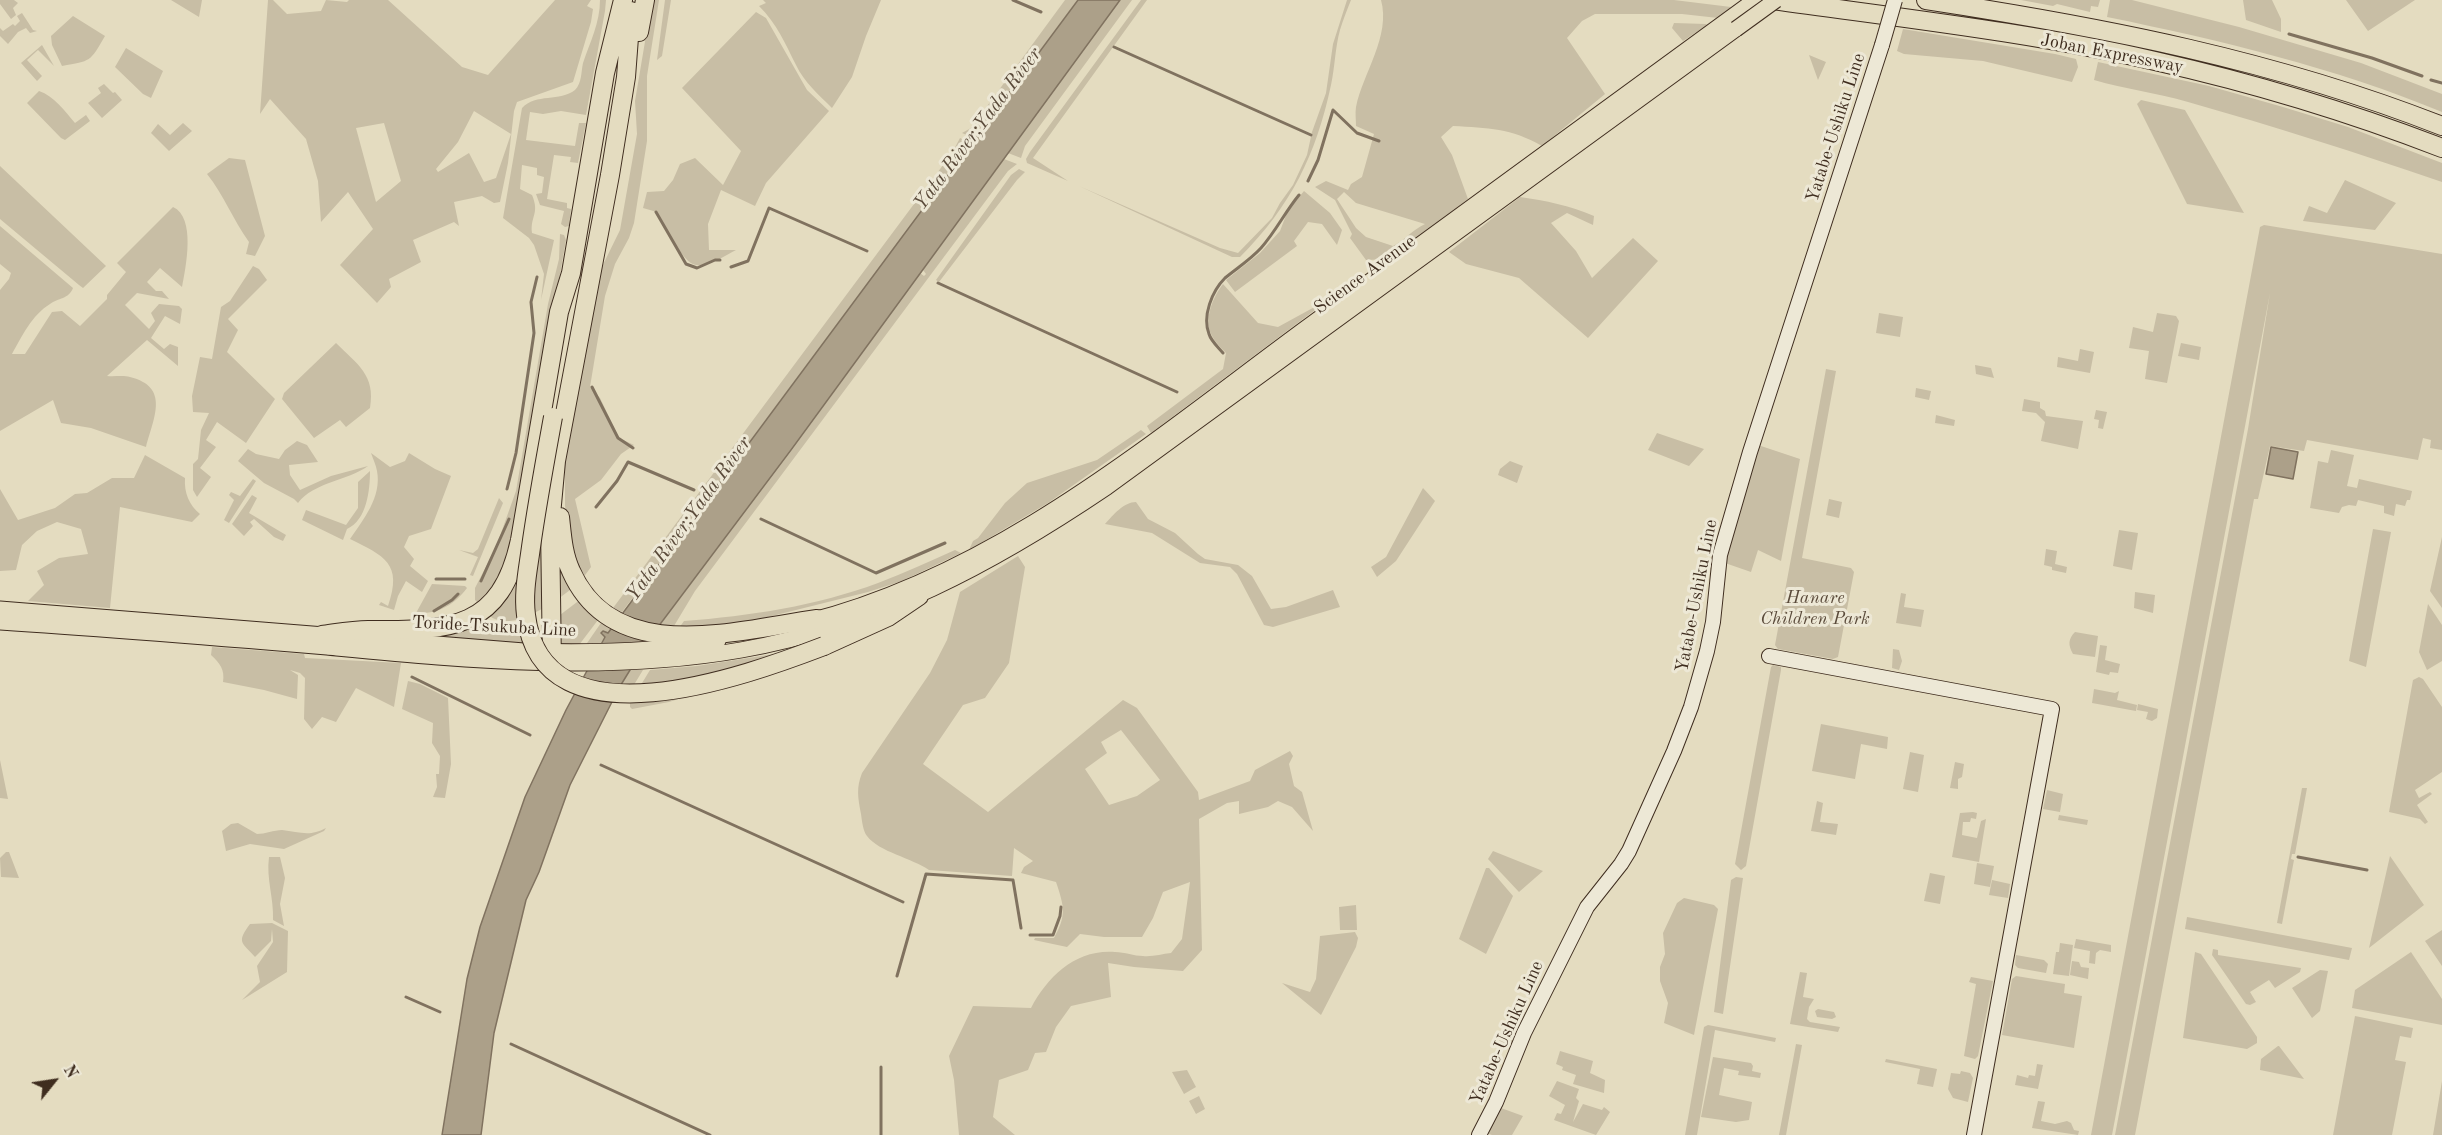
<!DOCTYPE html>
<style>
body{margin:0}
#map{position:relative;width:2442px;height:1135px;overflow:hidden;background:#e4dcc0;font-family:"Old Standard TT",serif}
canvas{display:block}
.north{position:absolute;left:24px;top:1051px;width:60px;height:60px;-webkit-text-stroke:4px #ede8d6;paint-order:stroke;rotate:60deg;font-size:16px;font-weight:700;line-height:24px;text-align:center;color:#3f2d1f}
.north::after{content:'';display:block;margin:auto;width:21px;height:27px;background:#3f2d1f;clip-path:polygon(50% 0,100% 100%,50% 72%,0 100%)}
</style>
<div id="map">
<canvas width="2442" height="1135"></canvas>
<div class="north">N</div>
</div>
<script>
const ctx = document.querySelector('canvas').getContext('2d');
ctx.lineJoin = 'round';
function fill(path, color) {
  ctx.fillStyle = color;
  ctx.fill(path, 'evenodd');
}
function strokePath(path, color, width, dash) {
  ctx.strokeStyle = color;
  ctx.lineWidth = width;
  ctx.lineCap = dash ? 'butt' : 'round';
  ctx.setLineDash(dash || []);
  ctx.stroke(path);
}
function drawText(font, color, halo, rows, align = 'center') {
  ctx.font = font + ' "Old Standard TT",serif';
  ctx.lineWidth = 6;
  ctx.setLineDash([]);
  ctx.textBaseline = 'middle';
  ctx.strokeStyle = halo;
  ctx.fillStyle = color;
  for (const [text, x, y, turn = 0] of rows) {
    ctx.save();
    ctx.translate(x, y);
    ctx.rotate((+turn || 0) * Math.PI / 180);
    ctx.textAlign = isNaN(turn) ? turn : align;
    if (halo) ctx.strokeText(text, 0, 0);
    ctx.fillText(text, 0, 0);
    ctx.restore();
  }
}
fill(new Path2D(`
 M0,0H14L18,3L13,8L16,15L11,19L0,4Z
 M171,0H202L199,17Z
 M268,0H273L287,14L321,11L326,0L347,2L349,0H388L462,67L488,75L555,0H591L587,6L593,9L591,22L573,82L517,102L514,111L508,163L500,202L494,203L482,196L454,202L459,226L454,222L413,240L421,262L389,279L391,287L377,303L340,265L373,229L348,192L321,222L318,181L306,139L270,99L260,114ZM474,111L511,134L496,178L484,182L469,153L438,172L436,169L458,142ZM384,123L401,181L376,202L356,128Z
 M600,0H606L605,11L586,115L561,111L543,114L530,112L526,140L575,146L579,123H586L578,163L570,162L571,157L554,155L547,199L567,203V208L571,209L569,226L565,227L561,224L564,211L540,205L536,194L542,193L544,177L537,175V168L522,165L520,189L532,195C540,214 530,216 532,233L554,240L541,300L544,274L534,245L529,238L503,218L522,108C536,93 560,102 575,90C582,83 581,72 583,63C590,42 600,23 600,0Z
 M652,0H659L647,76V141L634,223L629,238L615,264L605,296L590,387L600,398L619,438L634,445L621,454L601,480L575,499L591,567L583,578L573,558L565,506V457L597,277L620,230L637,134L635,101Z
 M665,0H671L662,56L657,60Z
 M763,0H881L866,36L852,77L832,108C819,95 804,82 796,65C785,43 777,24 759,6L766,3Z
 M1065,0H1078L974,138L962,133L971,128Z
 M1120,0H1132L1025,146L1021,158L1008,153Z
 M1141,0H1147L1033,158L1068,181L1027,163L1026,159L1030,152Z
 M1347,0H1351C1347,10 1343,20 1340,30C1335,48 1335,67 1331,85C1316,155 1291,206 1240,257H1232L1079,186L1220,248L1238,253L1272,218L1280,203L1293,185L1307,155L1312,132L1326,93L1333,44Z
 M1381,0H1674L1731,7L1718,18L1682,14H1595L1582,21L1567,38L1605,94L1542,146C1511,128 1488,128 1453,126L1441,137L1452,155L1468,199L1392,259L1366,260L1350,238L1352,234L1335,200L1315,187L1326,181L1348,190L1351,184L1362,177L1374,134L1356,126C1356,120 1355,113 1356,107C1363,73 1391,36 1381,0ZM1344,192L1356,203L1425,224C1412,230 1405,240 1393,246L1366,237L1356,228L1337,199Z
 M2021,0H2100L2098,7L2091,6L2090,12L2057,4L2053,6Z
 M2110,0H2132L2239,27L2361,63L2442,94V112C2336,68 2220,40 2107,17Z
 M2243,0H2272L2281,19V32L2246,20Z
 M2346,0H2415L2368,31Z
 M756,12L766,18L807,90L829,111L766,183L755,206L721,190L708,224L709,250H736C724,256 709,267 696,265C682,263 664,224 657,212L643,208L647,192L664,191L673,180L680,164L695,158L723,185L741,151L682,88Z
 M22,13L33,30L37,31L30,33L26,28L18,32L8,44L0,36V28L3,31L13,24L15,26L20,21L17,16Z
 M73,16L105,36C90,62 91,61 62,66L52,45L51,36Z
 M1674,23L1706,24L1707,25L1683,41L1672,28Z
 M1903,29L2055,54L2076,59L2078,67L2072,82L1983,61L1904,54L1897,51Z
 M42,45L54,66L38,50L27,60L42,76L37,81L21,63Z
 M126,48L163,71L151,98L143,94L115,67Z
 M1809,55L1826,62L1818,80Z
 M2098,62L2209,86L2283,107L2348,127L2442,163V182C2358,153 2273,126 2188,102C2157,93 2125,89 2094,80Z
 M104,84L113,93L115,92L122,100L102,118L88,103L101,93L98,88Z
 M39,91C54,96 65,111 75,123L86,115L90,121L65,140L61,138L27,103Z
 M2141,100L2185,110L2244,213L2187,204L2137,104Z
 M183,123L192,131L169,151L151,133L158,124L170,135Z
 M960,138L972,144L622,612L613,608L952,153Z
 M229,158L245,160L265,236L255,256L246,254L249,242C233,220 224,195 207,174Z
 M1004,159L1017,164L1008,171L695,591L674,626L660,625L792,450L920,273L924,276L926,274L923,270Z
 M0,166L106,266L83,288L79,285L0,219Z
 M1019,169L1025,172L1017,180L939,282L936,280L1011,175Z
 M2345,180L2396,203L2375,230L2303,221L2309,206L2327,213Z
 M1304,191L1330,213L1342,230L1337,245L1322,224L1308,222L1294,241L1297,246L1235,292L1226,280L1260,253L1280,231L1288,210Z
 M1520,197C1546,201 1569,205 1594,216L1593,225L1567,213L1551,223L1576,251L1592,278L1633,238L1658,261L1588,338L1519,278L1466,264L1449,252Z
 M173,207C196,217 186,267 182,287L160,268L147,282L156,291H162L169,299L137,293L125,305L149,329L155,321L151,313L159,304L179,306L182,309L180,324L165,316L151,338L164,349L170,344L178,347V366L147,340L107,376C114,377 123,375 130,377C170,387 154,417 146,447L91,428L61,423L53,400L0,431V290L9,279L11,273L0,264V226L73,288C69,299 58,298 50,304C32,315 22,336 12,354H25L52,312L62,311L80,326L107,299V295L126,272L117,263Z
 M2264,225L2442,254V450L2430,448L2431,440L2423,438L2418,460L2307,440L2304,451L2270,446L2258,499H2254L2135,1135H2115L2248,429L2270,293L2112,1135H2091L2260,227Z
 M560,234L564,235L566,240L509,565L481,606L475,600V588L496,547L516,491L548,304L559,259Z
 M253,266L259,269L267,280L228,319L238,330L227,352L275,399L246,443L217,422L206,440L216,447L200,468L211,477L197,497L193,490V464L198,459L201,430L209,413L193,412L192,396L200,357L212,359L221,307L230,301Z
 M1223,284L1258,323L1278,327L1331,298L1151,433L1147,426L1223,369L1226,353C1221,348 1214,341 1211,334C1204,318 1213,297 1223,284Z
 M1879,313L1903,317L1900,337L1876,333Z
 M2157,313L2176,316L2179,321L2167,383L2145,379L2149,351L2129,348L2133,327L2153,332Z
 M336,343C357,364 376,375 370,408L346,427L340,420L314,438L282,399L284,393Z
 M2181,343L2201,347L2199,360L2178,356Z
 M2080,349L2094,352L2090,373L2057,367L2058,357L2078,361Z
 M1975,365L1991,368L1994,378L1976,374Z
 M1826,369L1836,371L1802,558L1851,568L1854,572L1838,657L1833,659L1778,649L1775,645Z
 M1916,388L1931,391L1929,400L1915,397Z
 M2024,399L2040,402V408L2045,411L2046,416L2083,421L2078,449L2041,441L2045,422L2036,413L2022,411Z
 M2096,410L2107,412L2103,429L2098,428L2099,420L2094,419Z
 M1936,415L1955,420L1954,426L1935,423Z
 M1141,430L1146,434L1048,503L969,550L973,541L978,538L1005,503L1027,483L1097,460Z
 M1657,433L1704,449L1689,466L1648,450Z
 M297,441L307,445L318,462L289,465L290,475L300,490L331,476L368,466C347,481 314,482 298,503L294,499L264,483L238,461L248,449L256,454L279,459L285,450Z
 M1758,445L1800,459L1781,561L1758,550L1751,572L1725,563Z
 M2331,450L2354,455L2347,486L2357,488L2359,479L2412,491L2410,500H2407L2405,506L2396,504L2394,516L2384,513V506L2358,500L2356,506L2349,505L2342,507L2339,513L2310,508L2318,461L2328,463Z
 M371,453L390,467L405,461L409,453L435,469L451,476L431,529L409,536L404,547L414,559L410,566L428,581L422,592L406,581L398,596L394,610L379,605L381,602L388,606C403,563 384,556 350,539C363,520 382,497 377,471C376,465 373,459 371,453Z
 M145,455L185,478C184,493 189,505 200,514L192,522L120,507L110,608L28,601L44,585L37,571L59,558L88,554L81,529L57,522L37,531L22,545L16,570L0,571V489L18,520L55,508L75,494L87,493L112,478H134Z
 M1510,461L1523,466L1517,483L1498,475L1500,469Z
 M551,467L548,606L532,614V585Z
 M370,471C370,490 367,520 347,529L343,540L302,520L306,510L346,525L358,508V482Z
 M253,479L256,481L229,523L224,520L234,500L229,495L231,492L240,496Z
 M1423,488L1435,501L1396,561L1377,577L1371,567L1386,557Z
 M252,495L257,498L249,513L286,535L283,541L274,537L254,519L250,522L253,526L244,536L232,524Z
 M499,498L503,503L473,576L470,575L478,557L459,550L473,553L478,549Z
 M1829,499L1842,502L1839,518L1826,515Z
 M1136,502L1148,519L1175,533L1198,554L1205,559L1238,565L1252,576L1271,609L1286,607L1333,590L1340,607L1273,627L1264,625L1237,574L1230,567L1200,563L1152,533L1105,524C1113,515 1124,502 1136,502Z
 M2373,529L2391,532L2366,667L2349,661Z
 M2119,530L2138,533L2132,570L2113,566Z
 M558,534L574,587L558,599Z
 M2442,537V608L2430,591Z
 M2046,549L2057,551L2055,564L2067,567L2066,573L2052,570V567L2044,565Z
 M955,550L961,553L902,581L868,592L752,621L718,627L679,628L684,621C750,616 816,606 878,583C904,573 930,561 955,550Z
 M1018,556L1025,567L1009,663L985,698L963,705L923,764L988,812L1123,700L1137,708L1198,792L1199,800L1250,781L1255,770L1290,751L1293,756L1289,764L1294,786L1302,792L1313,831L1292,807L1278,801L1268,807L1239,814V801L1227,803L1199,819L1202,950L1183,971L1134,967L1108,963L1111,997L1071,1006L1056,1027L1046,1052L1035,1053L1028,1070L999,1080L993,1117L1015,1135H959L954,1080L949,1056L973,1006L1031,1008C1048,976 1076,949 1115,952C1125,952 1134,956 1143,956C1152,957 1162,954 1171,953L1182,939L1190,882L1163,892L1153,918L1142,937H1104L1080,934L1067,947L1034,940L1035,938H1054C1067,915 1064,906 1056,882L1021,873L1024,867L1033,861L1014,848L1012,876L929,870C912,858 879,852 867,836C863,831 862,821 861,814C858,798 856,788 862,773L930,673L947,640L960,592ZM1121,730L1160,780L1137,796L1109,805L1085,769L1107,753L1101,742Z
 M520,569V619C509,622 499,623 488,615Z
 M432,584L465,586L467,588C454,605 439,614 416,613Z
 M2135,592L2155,595L2153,613L2134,608Z
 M1901,593L1906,594L1904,607L1924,610L1921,627L1896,623Z
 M581,599L601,616L579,645L562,646L560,615Z
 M2428,604L2442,625V661L2427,670L2419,652Z
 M603,620L613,626L608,633L601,634L605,636L600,645L585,646Z
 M477,622C490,637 506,637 524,631L528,645L465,641L438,636Z
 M2075,632L2098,636L2095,657L2073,654C2068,645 2068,639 2075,632Z
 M2100,645L2107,646L2105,660L2120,664L2118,673L2110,672L2109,675L2096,672Z
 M212,647L304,654L305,658L401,663L394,707L356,688L336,722L322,717L312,729L304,719L305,678L300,673L290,670L298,675L297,699L264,690L223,682C225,670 220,663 211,655Z
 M1893,649L1899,650L1902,661L1899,670L1892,668Z
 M787,652L715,677L639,688L650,670L697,666Z
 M1773,665L1781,667V670L1746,866L1741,870L1735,864L1771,667Z
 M630,670H643L632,688H619Z
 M2419,677L2423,679L2442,707V772L2415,790L2419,798L2430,792L2432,794L2417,805L2428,822L2425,824L2420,819L2389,812L2413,680Z
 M408,681L420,684L448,698L451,764L445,798L433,797L437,787L436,774H439L440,756L432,743L433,723L402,709Z
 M719,686L669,702L632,709L630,707V699Z
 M2094,689L2115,693L2119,691L2117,700L2137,705L2136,711L2092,703Z
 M2138,704L2158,709L2157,718L2152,721L2146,719L2148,712L2137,710Z
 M1821,724L1888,737L1887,749L1861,744L1855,779L1812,771Z
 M1910,752L1924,755L1918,792L1903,789Z
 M0,760L8,799L0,798Z
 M1955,762L1964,764L1962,777L1958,779V789L1950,788Z
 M2302,788H2307L2295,854H2292L2291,859L2294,860L2282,924L2277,923Z
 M2047,790L2063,794L2060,812L2043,809Z
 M1817,801L1823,803L1820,822L1838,824L1836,835L1811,831Z
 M1973,812L1977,813L1976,819L1971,818L1970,822H1963L1962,835L1977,838L1981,821L1986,819L1979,862L1952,857L1960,813Z
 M2059,815L2088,820L2087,825L2058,820Z
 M238,823L257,834C265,834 274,830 282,830C299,832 310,837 326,828L324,831L284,849L250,844L226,851L222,831L231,824Z
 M1493,851L1543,871L1519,892L1488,859Z
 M6,852H9L19,878L1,877L0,858Z
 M2390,856L2424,905L2369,948Z
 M269,857H280L285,878L280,904L284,926L273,920C274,898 266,879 269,857Z
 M1977,863L1994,866L1990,887L1974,884Z
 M1486,868H1489L1513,896L1486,954L1459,939Z
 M1930,873L1945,876L1940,904L1924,901Z
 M1736,877L1743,878L1723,1014L1714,1012L1731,880Z
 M1992,880L2010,884L2008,898L1989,895Z
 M1684,898L1714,905L1718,909L1694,1035L1664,1023L1668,1003L1660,981V967L1665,954L1663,933L1677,903Z
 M1356,905L1357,930H1340L1339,907Z
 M2187,917L2352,948L2349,960L2185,929Z
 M272,923L288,931L287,972L242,1000L260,982L257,966L273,942L272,929L271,941L255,957C242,942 236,943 250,924Z
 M2442,930V966L2425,941Z
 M1355,932L1358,938L1356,947L1321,1015L1282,983L1310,992L1316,979L1320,936Z
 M2076,939L2111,945V952L2100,950L2096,953L2095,964L2089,963L2090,951L2074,948Z
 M2060,943L2073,945L2069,976L2053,974L2056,952H2059Z
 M2213,949L2218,950V955L2301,968L2300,972L2275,988L2269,980L2250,992L2256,1002L2250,1005L2246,1004L2212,955Z
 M2195,952L2201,954L2257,1037V1043L2247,1049L2183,1038Z
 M2411,952L2442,999V1025L2352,1008L2355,990Z
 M2016,955L2044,960L2048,964L2046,973L2018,968L2015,965Z
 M2072,961L2079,962L2081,967L2089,968L2088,979L2070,975Z
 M2320,970L2328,971L2320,1011L2312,1018L2292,988Z
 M1800,972L1807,973L1803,997L1814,999L1809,1007L1807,1019L1810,1022L1840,1027L1838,1032L1790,1024Z
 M2016,976L2065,984L2064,993L2082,996L2074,1048L2002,1035L2012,979Z
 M1971,977L1993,981L1978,1056L1975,1059L1964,1056L1976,984L1969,982Z
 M1818,1009L1834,1012L1836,1017L1832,1019L1817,1017L1815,1011Z
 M1524,1011L1527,1013L1510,1049L1498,1043L1510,1022Z
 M2355,1016L2413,1028L2411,1038L2400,1036L2395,1060L2406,1062L2392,1135H2333Z
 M1708,1025L1776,1038L1775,1042L1715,1030L1697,1135H1685L1704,1027Z
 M1796,1044L1802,1045L1786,1135H1779Z
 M2278,1046H2279L2304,1079L2260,1070L2261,1059Z
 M1560,1051L1593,1061L1590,1073L1605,1080L1604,1093L1573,1084L1576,1075L1562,1070L1563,1067L1556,1064Z
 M1713,1057L1751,1063L1753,1066L1752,1071L1761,1073L1760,1078L1738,1075L1739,1071L1724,1068L1719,1095L1752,1102L1749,1120L1736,1122L1701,1117Z
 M1886,1059L1937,1069L1933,1087L1917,1084L1920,1069L1885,1062Z
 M2037,1064L2043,1065L2038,1089L2015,1085L2017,1075L2028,1078L2029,1075L2035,1076Z
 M1187,1070L1196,1087L1184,1094L1172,1072Z
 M1961,1071L1970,1073L1973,1078L1968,1102L1953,1098L1948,1089L1951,1073L1960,1074Z
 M1557,1081L1579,1089L1576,1098L1579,1101L1573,1122L1583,1104L1602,1110L1604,1107L1610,1112L1596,1135L1554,1120L1557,1113L1561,1114L1565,1105L1549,1096Z
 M2442,1081V1135H2433Z
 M1199,1096L1205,1109L1196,1114L1189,1101Z
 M2038,1101L2045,1102L2041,1121L2055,1124L2067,1121L2071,1123L2074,1130L2079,1131L2078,1135L2032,1128Z
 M1501,1108L1523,1116L1512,1135H1492L1486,1133L1498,1109Z`), '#c8bea5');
const water = new Path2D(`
 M1078,0H1120L791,450L649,639L619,688L570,785L539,872L526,900L494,1033L481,1135H442L467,979L480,927L525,797L566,710L605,637L601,633L603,631L608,633Z
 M2271,447L2298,452L2293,479L2266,474Z`);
fill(water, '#aca089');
strokePath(water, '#80725f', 1.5);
strokePath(new Path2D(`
 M1013,0L1041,12
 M2289,34L2372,58L2422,76
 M1114,47L1311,135
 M2431,80L2442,83
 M1308,181L1318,160L1333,110L1357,133L1379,141
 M656,212L686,264L697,268L715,260H720
 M731,267L748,261L769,208L867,251
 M938,283L1177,392
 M1223,353C1218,347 1211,341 1209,334C1202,316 1212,291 1225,278C1237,268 1250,260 1261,248C1276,231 1285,212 1299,195
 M592,387L618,438L633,448
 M507,489L516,453L534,333L531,302L537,277
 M596,507L617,481L628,462L694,490
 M761,519L876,573L945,543
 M436,579H465
 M481,581L509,519
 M434,611L452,600L458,594
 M412,677L530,735
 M601,765L903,902
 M2298,857L2367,870
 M1030,935H1053L1060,916L1061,907
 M897,976L926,874L1013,880L1021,928
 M406,997L440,1012
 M511,1044L710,1135
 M881,1067V1135`), '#80725f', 3);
const secondary = new Path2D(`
 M1769,656L2052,709L1974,1135
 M1479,1135L1496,1102L1524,1033L1587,907L1621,864L1629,851L1674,751L1691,707L1707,651L1713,622L1720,555L1750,452L1882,45`);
const primary = new Path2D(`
 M0,609L524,651C588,653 655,652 718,641
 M0,622C109,629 218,638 327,647C465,660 604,674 741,650C878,626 993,564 1107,487L1736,29
 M806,622C997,574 1151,442 1306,328C1456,219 1606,110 1755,0`);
const highway = new Path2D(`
 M1773,0C1900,18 2029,32 2155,61C2253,83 2349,112 2442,148
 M1926,0C2103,27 2274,60 2442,126
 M639,32L645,0
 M560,517C562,535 563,554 571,571C614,668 736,630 817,619
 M322,635C337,633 353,630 368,630C449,630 500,632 520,540L559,312L571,273L605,73L623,0
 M824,646L888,617L919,596
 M552,664L550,526L556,461L610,175L626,77L631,11`);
strokePath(secondary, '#3f2d1f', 16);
strokePath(primary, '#3f2d1f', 17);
strokePath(highway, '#3f2d1f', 20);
strokePath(secondary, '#ede8d6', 14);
strokePath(primary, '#e4dcc0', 15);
strokePath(highway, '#e4dcc0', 18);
const secondaryBridge = new Path2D(`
 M1882,45L1895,0`);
const primaryBridge = new Path2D(`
 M1736,29L1776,0`);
const highwayBridge = new Path2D(`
 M553,417C545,461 537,504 531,547C528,570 523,592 526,615C542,751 748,675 824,646`);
strokePath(secondaryBridge, '#3f2d1f', 16, []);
strokePath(primaryBridge, '#3f2d1f', 17, []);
strokePath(highwayBridge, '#3f2d1f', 20, []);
strokePath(secondaryBridge, '#ede8d6', 14);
strokePath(primaryBridge, '#e4dcc0', 15);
strokePath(highwayBridge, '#e4dcc0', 18);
drawText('18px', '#3f2d1f', '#ede8d6', [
 ["Joban Expressway",2112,54,11],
 ["Yatabe-Ushiku Line",1836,128,-72],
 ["Science Avenue",1365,275,-36],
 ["Yatabe-Ushiku Line",1697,596,-79],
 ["Toride-Tsukuba Line",494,627,3],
 ["Yatabe-Ushiku Line",1507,1033,-66]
]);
drawText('italic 18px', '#5a4a3a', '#ede8d6', [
 ["Hanare",1815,598],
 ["Children Park",1815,619]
]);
drawText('italic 20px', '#5a4a3a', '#ede8d6', [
 ["Yata River;Yada River",978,129,-53],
 ["Yata River;Yada River",689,519,-54]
]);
</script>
